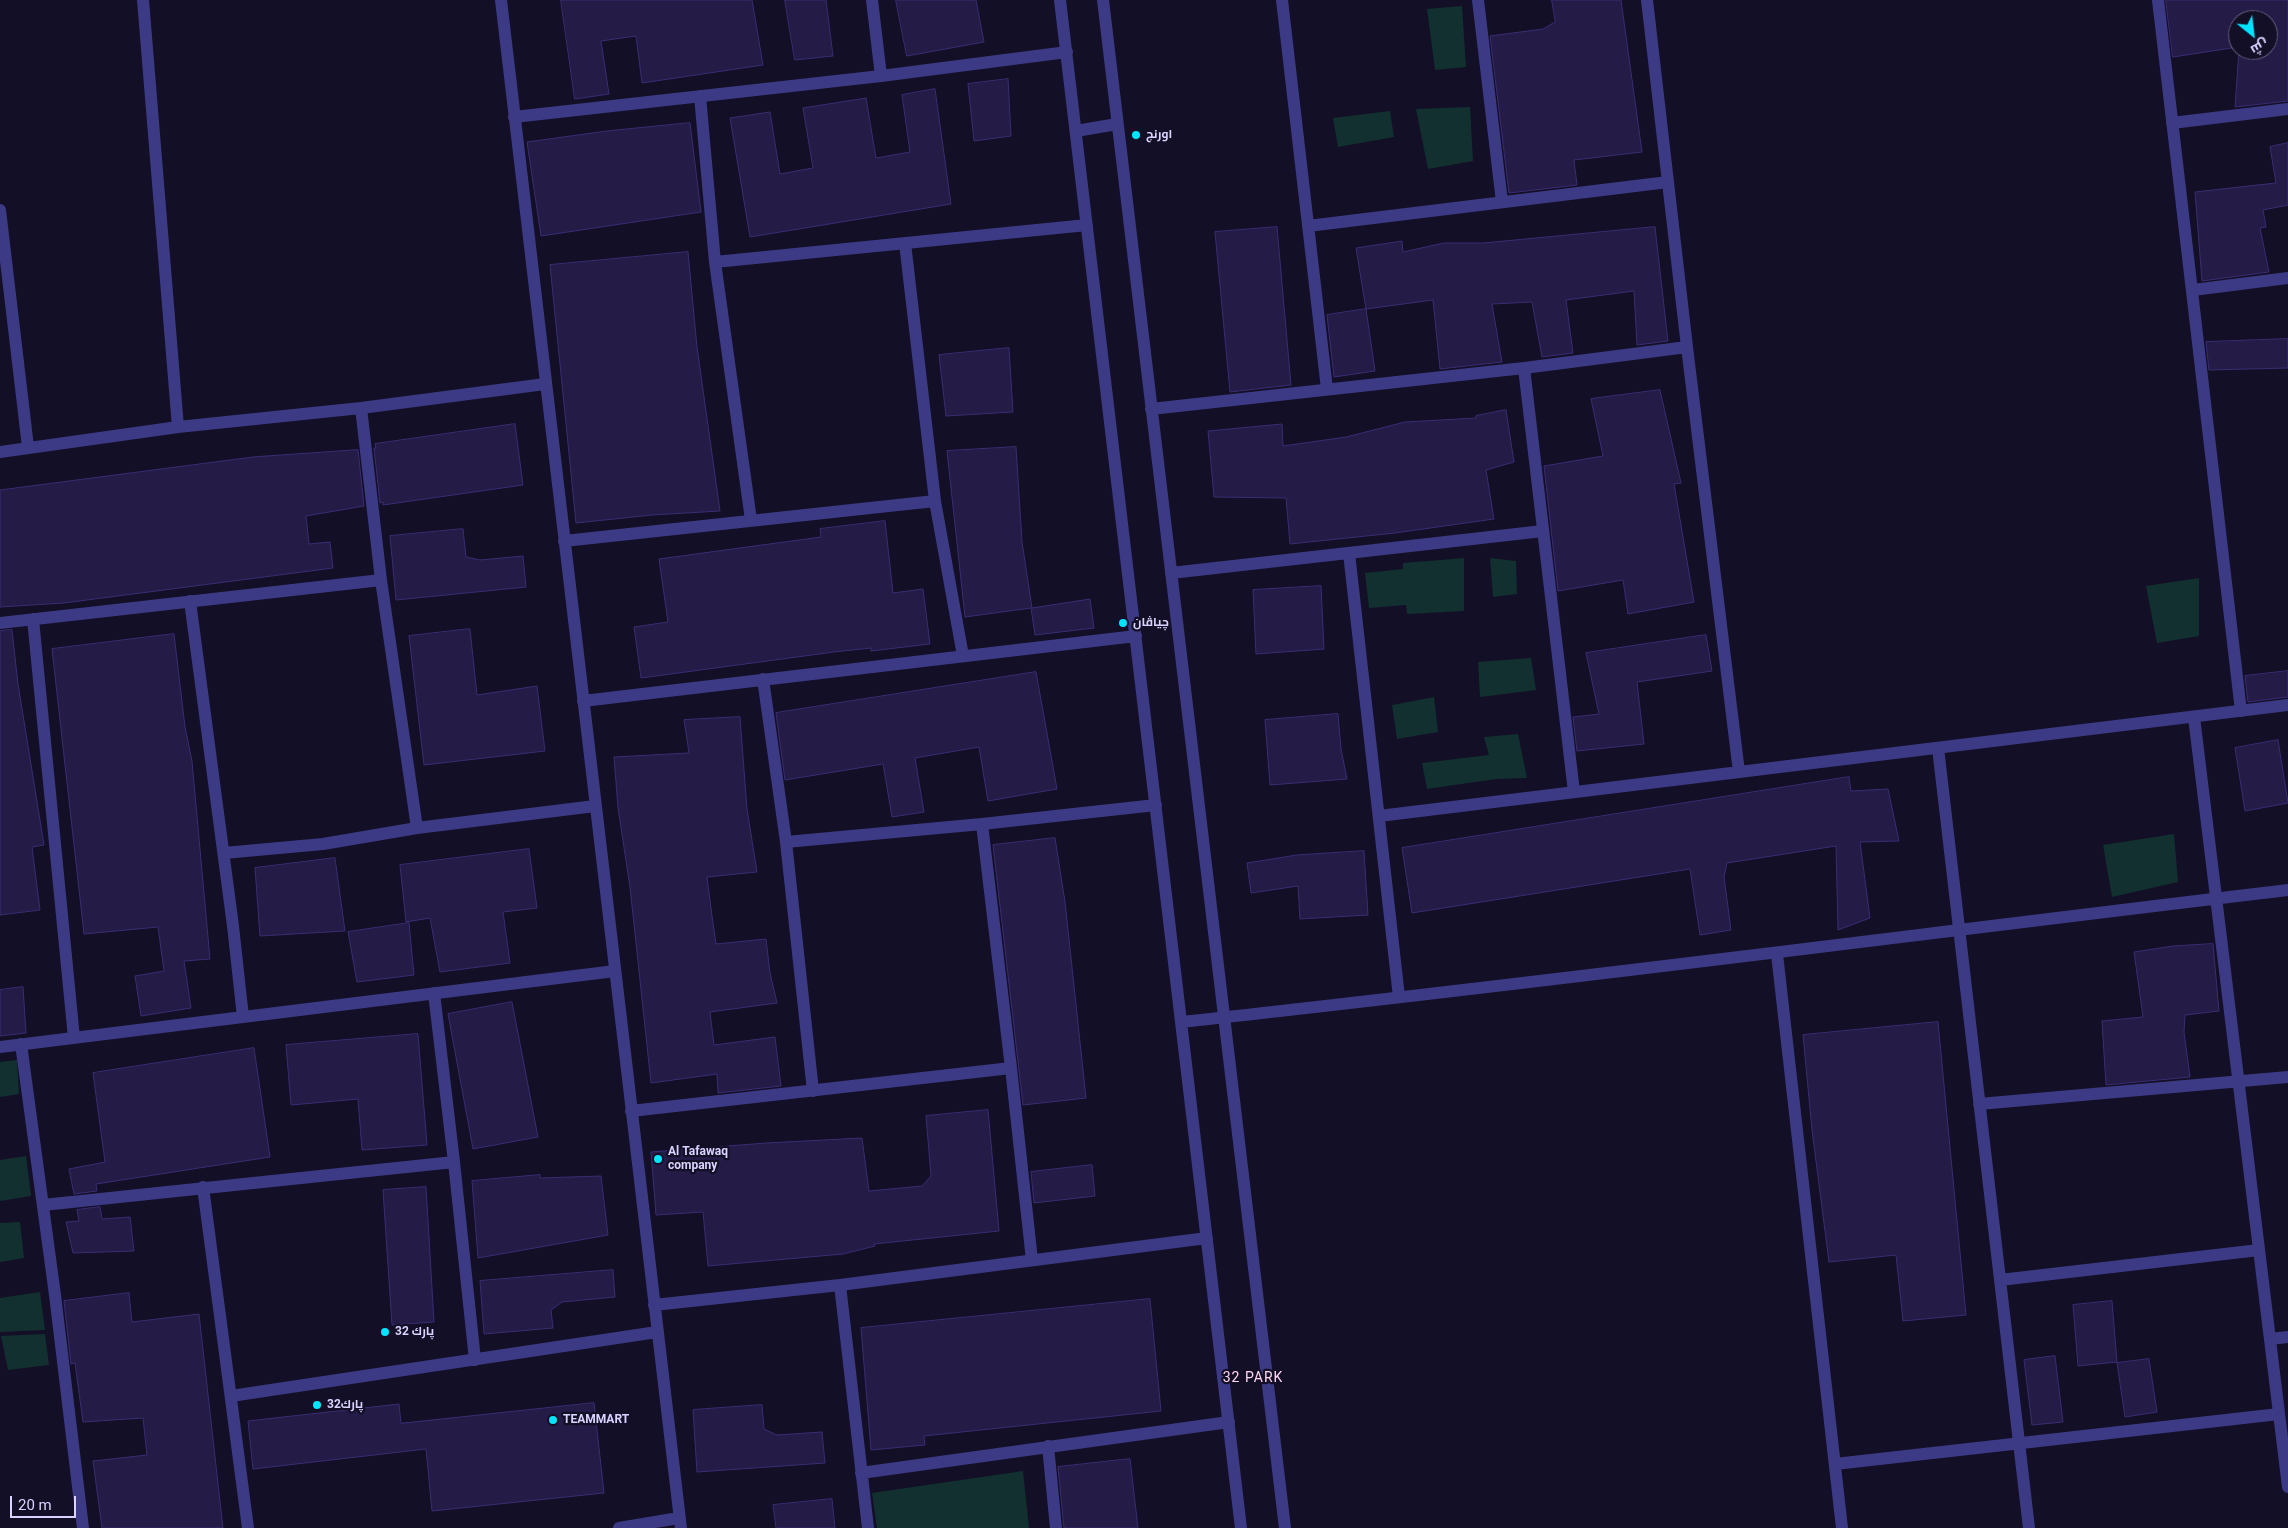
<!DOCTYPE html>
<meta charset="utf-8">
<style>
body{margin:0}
#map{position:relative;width:2288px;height:1528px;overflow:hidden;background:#130f26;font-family:Roboto,Cairo,sans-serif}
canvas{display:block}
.north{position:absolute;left:2228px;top:10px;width:50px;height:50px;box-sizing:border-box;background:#130f26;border:1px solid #625e7d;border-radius:50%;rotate:151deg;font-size:14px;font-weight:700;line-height:20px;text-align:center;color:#d9d4ff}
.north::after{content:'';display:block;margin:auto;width:18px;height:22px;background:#00e5ff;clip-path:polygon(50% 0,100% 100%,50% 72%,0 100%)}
.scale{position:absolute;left:10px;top:1496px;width:66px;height:22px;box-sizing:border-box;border:2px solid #d9d4ff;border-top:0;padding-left:6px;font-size:15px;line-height:18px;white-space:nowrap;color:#d9d4ff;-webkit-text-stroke:4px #130f26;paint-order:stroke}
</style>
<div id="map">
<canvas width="2288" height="1528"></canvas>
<div class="north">ش</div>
<div class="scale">20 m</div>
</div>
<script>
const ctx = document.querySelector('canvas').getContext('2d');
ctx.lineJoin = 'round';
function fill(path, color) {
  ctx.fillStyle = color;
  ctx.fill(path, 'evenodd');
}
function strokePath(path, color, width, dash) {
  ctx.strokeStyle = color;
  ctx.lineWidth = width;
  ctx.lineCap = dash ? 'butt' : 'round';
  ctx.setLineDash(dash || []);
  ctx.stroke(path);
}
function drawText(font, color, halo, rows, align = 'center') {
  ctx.font = font + ' Roboto,Cairo,sans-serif';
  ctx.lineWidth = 4.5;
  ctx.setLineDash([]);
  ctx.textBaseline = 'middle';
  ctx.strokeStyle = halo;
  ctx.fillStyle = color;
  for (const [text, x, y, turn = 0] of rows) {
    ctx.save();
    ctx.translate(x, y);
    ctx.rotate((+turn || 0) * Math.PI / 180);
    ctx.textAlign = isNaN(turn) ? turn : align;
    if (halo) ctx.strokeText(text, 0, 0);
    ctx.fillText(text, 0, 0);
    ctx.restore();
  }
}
fill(new Path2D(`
 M1462,6L1466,67L1435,70L1427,9Z
 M1470,107L1473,161L1428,169L1416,109Z
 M1390,111L1394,137L1338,147L1333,118Z
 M1464,558V611L1407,614L1406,605L1369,608L1365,573L1403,569V563Z
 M1490,558L1516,561L1517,594L1493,597Z
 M2199,578V636L2157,643L2146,586Z
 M1531,658L1536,690L1480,697L1478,662Z
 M1434,697L1438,732L1397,739L1392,705Z
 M1518,734L1527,778L1496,779L1427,789L1422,763L1489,755L1484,737Z
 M2174,834L2178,882L2112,897L2103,845Z
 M17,1060L19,1094L0,1097V1062Z
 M26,1156L31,1196L0,1201V1160Z
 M20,1222L24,1258L0,1262V1223Z
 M40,1292L45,1330L0,1332V1298Z
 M45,1334L49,1365L8,1370L1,1336Z
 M1023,1471L1029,1528H877L872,1493Z`), '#12302f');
const building = new Path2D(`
 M561,0H752L763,65L642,83L636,36L601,41L609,94L575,99Z
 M785,0H826L833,56L795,60Z
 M896,0H976L984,42L907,56Z
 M1552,0H1621L1642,152L1574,160L1577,185L1509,193L1490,36L1543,29L1555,22Z
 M2166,0H2288V101L2235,107L2239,50H2268V20H2238V47L2173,57Z
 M1008,79L1011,136L974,141L968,84Z
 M935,89L951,204L750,237L730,118L770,112L780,174L813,168L803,108L866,98L876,158L910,152L902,95Z
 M690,123L701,212L541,236L527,142L607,131Z
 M2288,143V205L2263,210L2266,227L2260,228L2269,272L2202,281L2195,192L2276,183L2270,147Z
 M1277,227L1291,385L1230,392L1215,232Z
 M1655,227L1668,341L1637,345L1634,291L1566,300L1573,353L1542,357L1532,302L1492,304L1502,362L1440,369L1433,300L1366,309L1356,248L1402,241L1403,252L1444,243H1483Z
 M688,252L697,347L720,511L652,515L576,523L550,265Z
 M1366,309L1375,371L1334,377L1327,315Z
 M2288,339V368L2209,370L2206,342Z
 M1009,348L1013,412L946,416L939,355Z
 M1660,390L1681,483L1674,484L1694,602L1628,614L1623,580L1558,591L1544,466L1603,456L1591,399Z
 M1506,410L1514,462L1486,470L1494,519L1395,533L1290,544L1286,498L1214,497L1208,431L1282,424L1283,446L1346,437L1405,422L1476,418V416Z
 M515,424L523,485L383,505V502L380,503L374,448H376L375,444Z
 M1016,447L1022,542L1032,608L1090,599L1094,628L1035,635L1031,608L965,617L947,451Z
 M358,450L364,506L306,516L309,544L330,542L333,568L64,603L0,607V490L253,457Z
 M885,521L893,593L923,589L930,644L871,651V648L834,652L641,678L634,627L668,622L659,559L821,537L820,529Z
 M463,529L466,557L480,560L523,556L526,587L396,600L390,536Z
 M1321,586L1324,649L1256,654L1253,590Z
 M470,629L477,695L537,686L545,751L424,765L409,636Z
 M12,630L18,684L44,845L32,847L40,910L0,915V631Z
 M174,634L185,727L192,761L210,959L184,961L191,1008L141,1016L135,976L164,971L158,927L84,934L52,649Z
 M1706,635L1712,671L1637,682L1644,744L1577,751L1573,717L1599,714L1586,653Z
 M2288,671V697L2248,702L2245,676Z
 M1036,672L1057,789L988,801L979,747L915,758L924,812L892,817L883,764L785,780L776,713Z
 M1338,714L1341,749L1347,779L1270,785L1265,720Z
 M740,717L747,809L757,872L707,877L712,916L716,944L766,939L770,973L777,1003L710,1012L714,1045L775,1037L781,1086L718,1093L717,1074L651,1083L630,887L618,808L614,757L689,753L684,720Z
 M2278,740L2288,803L2245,811L2235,748Z
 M1849,777L1851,791L1888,789L1899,841L1860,842L1870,918L1838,930L1836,846L1727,863L1724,877L1731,930L1700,935L1690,869L1412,913L1402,848Z
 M1055,838L1065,902L1086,1098L1023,1105L993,845Z
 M529,849L537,908L503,912L510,963L440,972L430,918L406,922L400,865Z
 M1364,851L1368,915L1300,919L1298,886L1251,893L1247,863L1297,855Z
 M335,858L345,931L260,936L255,868Z
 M409,923L414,975L357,982L348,932Z
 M2213,944L2219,1011L2185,1015L2184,1032L2190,1077L2106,1085L2102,1021L2143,1017L2134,952L2173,946Z
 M23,987L26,1033L0,1036V990Z
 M512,1002L538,1137L473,1149L448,1014Z
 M1938,1022L1966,1315L1903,1321L1896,1255L1829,1262L1812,1130L1803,1035Z
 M418,1034L427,1145L362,1150L358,1099L291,1105L286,1045Z
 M254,1048L270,1157L96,1184L97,1191L74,1194L69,1169L105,1162L93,1073Z
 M988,1110L999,1231L874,1244L875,1246L843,1254L708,1266L703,1212L656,1215L651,1152L766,1143L862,1138L869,1191L922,1186L931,1176L926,1116Z
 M1092,1165L1095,1196L1034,1203L1031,1172Z
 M540,1175V1178L601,1176L608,1235L478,1258L472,1181Z
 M426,1187L434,1322L392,1325L383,1190Z
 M100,1207L102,1219L130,1217L134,1251L73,1253L66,1222L79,1221L77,1210Z
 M613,1270L615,1297L562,1302L551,1310L553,1328L484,1334L480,1281Z
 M129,1293L132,1322L199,1314L223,1528H102L93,1461L147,1455L143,1418L83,1422L75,1363L71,1364L64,1301Z
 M1150,1299L1161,1411L924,1436L925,1445L871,1450L861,1328Z
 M2112,1301L2117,1362L2078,1366L2073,1305Z
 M2055,1356L2063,1422L2032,1425L2024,1360Z
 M2149,1359L2157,1412L2125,1417L2117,1363Z
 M594,1403L604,1493L432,1511L426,1449L253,1469L248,1421L399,1404L401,1423Z
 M762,1405L764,1429L777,1435L822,1432L825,1463L697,1472L693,1410Z
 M1130,1459L1138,1528H1064L1058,1467Z
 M832,1499L835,1528H776L773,1505Z`);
fill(building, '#241b47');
strokePath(building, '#3b2d73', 1);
strokePath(new Path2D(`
 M143,0L178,427
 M501,0L681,1528
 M872,0L881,76
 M1060,0L1241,1528
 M1103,0L1285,1528
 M1282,0L1327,389
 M1478,0L1502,202
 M1647,0L1687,347L1739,772
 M2158,0L2241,711
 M700,96L715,262L751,520
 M514,117L881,76L1067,52
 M2172,123L2288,109
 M1076,131L1117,124
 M0,210L28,447
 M1308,226L1668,182
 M905,243L935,501L963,656
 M715,262L1087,225
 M2193,290L2288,278
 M1524,368L1574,792
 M361,408L381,580L417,828
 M1151,409L1524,368L1687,347
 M0,452L178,427L361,408L545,384
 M564,541L935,501
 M1349,553L1399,997
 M1171,573L1543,531
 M190,601L233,926L243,1017
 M33,619L74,1038
 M0,623L381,580
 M763,679L786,842L813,1091
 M583,701L1136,636
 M2194,717L2288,1487
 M1938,748L2029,1528
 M1379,816L2288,705
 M982,824L1011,1068L1032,1260
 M786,842L982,824L1156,805
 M224,853L323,844L417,828L595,806
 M1777,954L1842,1528
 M434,993L454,1162L475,1360
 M1181,1022C1551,982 1919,934 2288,890
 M21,1044L55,1295L83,1528
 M0,1047L615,971
 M1979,1104L2288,1077
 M631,1111L1011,1068
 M203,1187L248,1528
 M43,1205L454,1162
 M2000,1280L2259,1250
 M840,1285L868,1528
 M654,1305L840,1285L1207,1238
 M2270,1339L2288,1337
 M231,1396L657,1332
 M1048,1446L1056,1528
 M1835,1464L2279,1414
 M861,1473L1229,1422
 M619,1528L679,1518`), '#3d3a85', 12);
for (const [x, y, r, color] of [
 [1136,135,5,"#00e5ff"],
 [1123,623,5,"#00e5ff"],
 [658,1159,5,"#00e5ff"],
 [385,1332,5,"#00e5ff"],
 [317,1405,5,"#00e5ff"],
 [553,1420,5,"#00e5ff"]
]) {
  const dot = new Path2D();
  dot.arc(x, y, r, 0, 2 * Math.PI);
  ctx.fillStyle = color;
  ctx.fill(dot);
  strokePath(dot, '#130f26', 2);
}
drawText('bold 12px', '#d9d4ff', '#130f26', [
 ["اورنج",1146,135],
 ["چياڤان",1133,623],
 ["Al Tafawaq",668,1152],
 ["company",668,1166],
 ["32 پارك",395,1332],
 ["32پارك",327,1405],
 ["TEAMMART",563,1420]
], 'left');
ctx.letterSpacing = '1px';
drawText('14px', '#ffd6f0', '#130f26', [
 ["32 PARK",1253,1378]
]);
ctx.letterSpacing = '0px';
</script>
